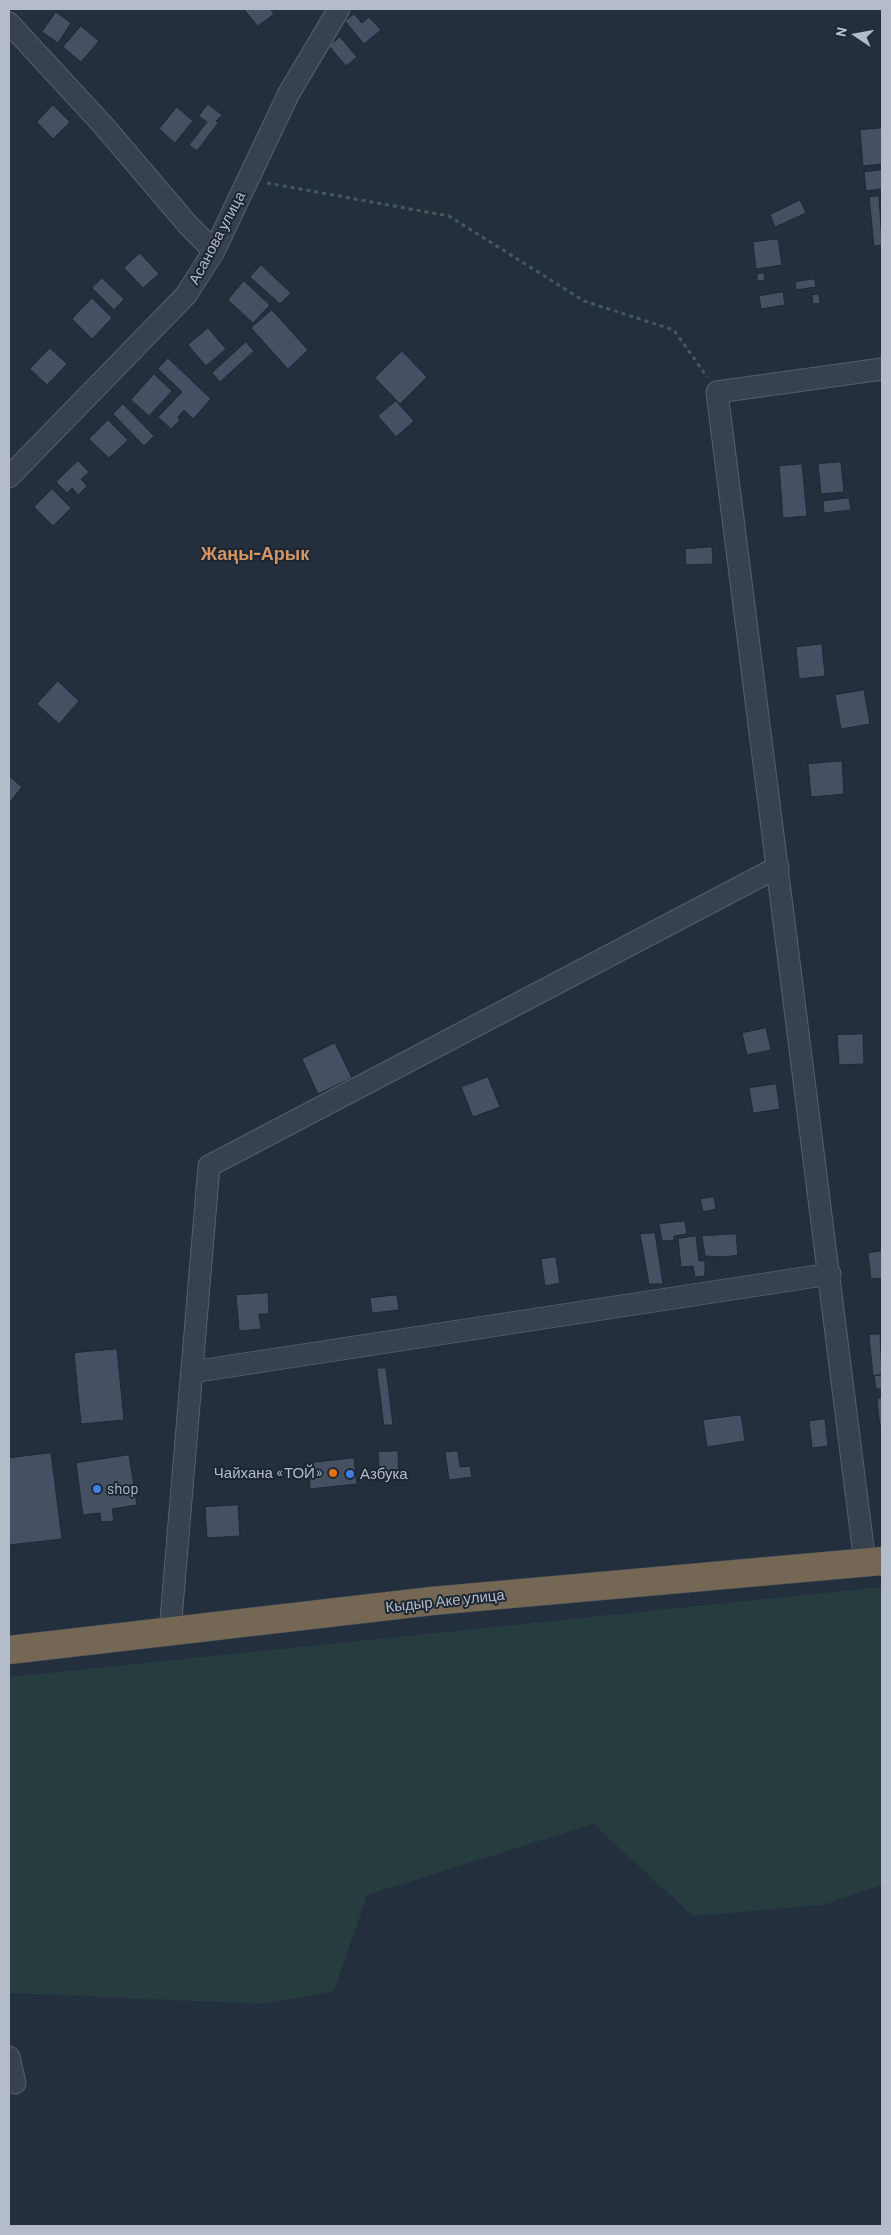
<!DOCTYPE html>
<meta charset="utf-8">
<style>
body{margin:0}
#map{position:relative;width:891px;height:2235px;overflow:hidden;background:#242f3e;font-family:Barlow,sans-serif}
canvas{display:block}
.frame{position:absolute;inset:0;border:10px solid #b4bcc9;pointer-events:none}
.north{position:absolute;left:831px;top:10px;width:50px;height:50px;-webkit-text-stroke:4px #1d2633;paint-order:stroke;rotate:282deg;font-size:14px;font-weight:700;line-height:20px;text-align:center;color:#b4bcc9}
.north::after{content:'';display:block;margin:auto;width:18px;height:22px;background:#b4bcc9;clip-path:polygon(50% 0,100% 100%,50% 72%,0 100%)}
</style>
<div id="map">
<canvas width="891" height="2235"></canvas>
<div class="frame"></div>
<div class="north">N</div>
</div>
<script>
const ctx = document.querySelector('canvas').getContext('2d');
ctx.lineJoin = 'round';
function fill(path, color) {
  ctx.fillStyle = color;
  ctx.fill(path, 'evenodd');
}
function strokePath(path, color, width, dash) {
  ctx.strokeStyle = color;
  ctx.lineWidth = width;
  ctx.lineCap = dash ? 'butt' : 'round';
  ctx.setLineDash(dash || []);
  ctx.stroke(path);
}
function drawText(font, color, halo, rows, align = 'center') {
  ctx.font = font + ' Barlow,sans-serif';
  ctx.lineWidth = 4;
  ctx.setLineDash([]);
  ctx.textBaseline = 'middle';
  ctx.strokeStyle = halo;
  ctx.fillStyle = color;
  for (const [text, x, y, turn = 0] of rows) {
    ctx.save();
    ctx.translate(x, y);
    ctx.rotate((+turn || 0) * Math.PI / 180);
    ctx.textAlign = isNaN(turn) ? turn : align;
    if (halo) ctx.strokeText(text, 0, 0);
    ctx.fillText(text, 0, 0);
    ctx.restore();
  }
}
fill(new Path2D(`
 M882,1587V1885L824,1905L693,1916L593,1824L367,1895L334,1991L265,2004L9,1993V1677Z`), '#263c3f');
const building = new Path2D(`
 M244,9H270L274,14L258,26Z
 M56,12L71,23L58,43L42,32Z
 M354,14L362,23L369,17L381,30L364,44L345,21Z
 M81,26L99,41L81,62L63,47Z
 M340,37L357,57L346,66L329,46Z
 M208,104L222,115L216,121L218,123L197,151L189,145L207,122L199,116Z
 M53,105L70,122L53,139L37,122Z
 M177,107L193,121L175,143L159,129Z
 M882,128V164L863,166L860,130Z
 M882,170V189L866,191L864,172Z
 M879,196L882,245L874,246L869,197Z
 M800,200L806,213L775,227L770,215Z
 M778,239L782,265L756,269L753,242Z
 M140,253L159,274L143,288L124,268Z
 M261,265L291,293L280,304L250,277Z
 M764,273L765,280L757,281V274Z
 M102,278L124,299L114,310L92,288Z
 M815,279L816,287L796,290L795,282Z
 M244,281L270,305L253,323L228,300Z
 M783,292L785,305L761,309L759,296Z
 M819,294L820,303L813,304L812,295Z
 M92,298L112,318L92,339L72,319Z
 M272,310L308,350L288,369L251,328Z
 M208,328L226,349L206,366L188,345Z
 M246,342L254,351L220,382L212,373Z
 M50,348L67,364L47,385L30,369Z
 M402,351L427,377L400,404L375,378Z
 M168,358L211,399L193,419L184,410L178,417L180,420L171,429L158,417L182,392L158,369Z
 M154,374L172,391L149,416L131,400Z
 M396,401L414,421L396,437L378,416Z
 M123,404L154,436L144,446L113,414Z
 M108,420L128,440L109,458L89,439Z
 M78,461L89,472L81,479L87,486L78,495L72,488L67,493L56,482Z
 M841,462L844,492L821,494L818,464Z
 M802,464L807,516L783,518L779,466Z
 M52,489L71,508L53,526L34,507Z
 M849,498L851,510L824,513L823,501Z
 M712,547L713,564L686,565L685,549Z
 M822,644L825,676L799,679L796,647Z
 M58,681L79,701L59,724L37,704Z
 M864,690L870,724L841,729L835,695Z
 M842,761L844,794L811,797L808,764Z
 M9,776L22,787L9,803Z
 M766,1028L771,1050L747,1055L742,1033Z
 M863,1034L864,1064L839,1065L837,1035Z
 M335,1043L352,1078L318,1094L302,1059Z
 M488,1077L500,1107L473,1117L461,1087Z
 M776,1084L780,1109L753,1113L749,1088Z
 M714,1197L716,1209L703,1212L700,1199Z
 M685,1221L687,1234L674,1236V1240L662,1241L659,1224Z
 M655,1233L663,1284H649L640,1234Z
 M736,1234L738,1255L725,1257L705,1256L702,1236Z
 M696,1236L699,1261H705V1276L695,1277L693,1266L681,1267L678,1239Z
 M882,1251V1278L871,1279L868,1253Z
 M556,1257L560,1283L545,1286L541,1259Z
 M268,1293L269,1314H259L261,1329L239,1331L236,1295Z
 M397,1295L399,1310L372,1313L370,1298Z
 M880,1334L882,1374L873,1376L869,1335Z
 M117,1349L124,1420L81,1424L74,1353Z
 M377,1368H386L393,1425H384Z
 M882,1375V1389H876L874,1376Z
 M877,1398H882V1425H880Z
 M741,1415L745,1441L707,1447L703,1420Z
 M825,1419L828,1446L812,1448L809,1421Z
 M398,1451L399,1480L380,1481L378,1452Z
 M458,1451L460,1467L470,1466L472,1477L449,1480L445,1452Z
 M51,1453L62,1539L9,1545V1458Z
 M129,1455L137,1505L112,1509L114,1521L101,1522L100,1513L83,1515L76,1463Z
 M354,1458L357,1484L310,1489L308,1463Z
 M238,1505L240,1536L207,1538L205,1507Z`);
fill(building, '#455162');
strokePath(building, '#1f2835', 1);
const minor = new Path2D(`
 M9,23L103,125L189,226L214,251
 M9,477L186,295L214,251L289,93L339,9
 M192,1372L830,1274
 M865,1563L717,392L882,369
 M170,1631L209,1166L778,867
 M9,2057L15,2083`);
const highway = new Path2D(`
 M9,1650L432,1601L882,1561`);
strokePath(minor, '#565f6c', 23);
strokePath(highway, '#434c59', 29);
strokePath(new Path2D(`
 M267,183L449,216L584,301L674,330L707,377`), '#44595c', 3, [4, 4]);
strokePath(minor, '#38414e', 21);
strokePath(highway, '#746855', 28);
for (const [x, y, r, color] of [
 [333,1473,5,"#e8710a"],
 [350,1474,5,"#3f7fe0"],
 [97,1489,5,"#3f7fe0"]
]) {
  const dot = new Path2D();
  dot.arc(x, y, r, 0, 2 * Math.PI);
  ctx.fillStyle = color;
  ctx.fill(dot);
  strokePath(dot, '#1d2633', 2);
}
drawText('15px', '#b4bcc9', '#1d2633', [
 ["Асанова улица",217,238,-62],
 ["Кыдыр Аке улица",445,1601,-6]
]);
drawText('15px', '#b4bcc9', '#1d2633', [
 ["Чайхана «ТОЙ»",323,1473,"right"],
 ["Азбука",360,1474],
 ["shop",107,1489]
], 'left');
drawText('bold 18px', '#d59563', '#1d2633', [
 ["Жаңы-Арык",255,554]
]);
</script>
